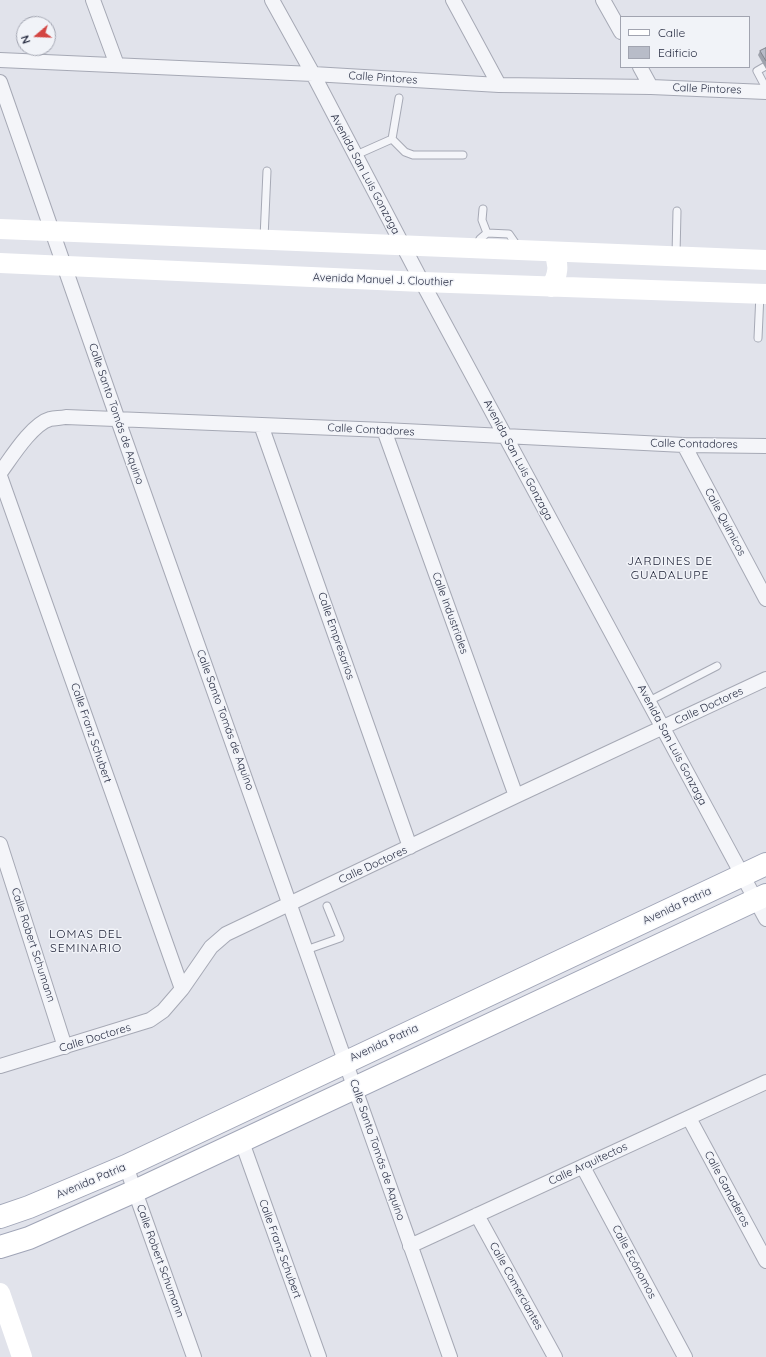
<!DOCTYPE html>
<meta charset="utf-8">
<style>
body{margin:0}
#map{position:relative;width:766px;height:1357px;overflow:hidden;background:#e1e3eb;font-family:Quicksand,sans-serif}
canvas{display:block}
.legend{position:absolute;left:620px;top:16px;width:130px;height:52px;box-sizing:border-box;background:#f1f3f8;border:1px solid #a1a4b0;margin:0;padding:5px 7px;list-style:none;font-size:12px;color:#292e43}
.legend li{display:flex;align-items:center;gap:8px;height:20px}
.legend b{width:20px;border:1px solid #a1a4b0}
.north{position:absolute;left:16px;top:16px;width:40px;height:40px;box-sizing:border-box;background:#f1f3f8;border:1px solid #a1a4b0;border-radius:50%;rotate:251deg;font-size:11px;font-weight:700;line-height:16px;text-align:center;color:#292e43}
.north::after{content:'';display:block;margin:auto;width:14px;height:18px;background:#d34542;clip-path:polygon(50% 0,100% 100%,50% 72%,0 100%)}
</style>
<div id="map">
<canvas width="766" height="1357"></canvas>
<ul class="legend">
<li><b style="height:5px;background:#fff"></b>Calle</li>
<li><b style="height:11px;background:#b8bcc8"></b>Edificio</li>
</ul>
<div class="north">N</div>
</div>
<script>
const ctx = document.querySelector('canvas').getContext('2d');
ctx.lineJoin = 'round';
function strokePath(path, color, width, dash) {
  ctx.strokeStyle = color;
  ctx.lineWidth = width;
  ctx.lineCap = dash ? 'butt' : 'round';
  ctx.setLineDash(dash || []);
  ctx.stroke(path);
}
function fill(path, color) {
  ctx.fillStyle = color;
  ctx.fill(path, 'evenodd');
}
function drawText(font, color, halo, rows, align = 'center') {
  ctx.font = font + ' Quicksand,sans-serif';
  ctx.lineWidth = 3;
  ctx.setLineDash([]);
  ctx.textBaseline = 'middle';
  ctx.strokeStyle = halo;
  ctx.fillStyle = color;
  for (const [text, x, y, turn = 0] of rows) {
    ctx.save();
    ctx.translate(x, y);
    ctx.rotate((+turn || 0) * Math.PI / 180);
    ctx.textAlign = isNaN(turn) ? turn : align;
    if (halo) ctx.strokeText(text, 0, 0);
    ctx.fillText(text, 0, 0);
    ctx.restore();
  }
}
const lane = new Path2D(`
 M764,67L757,71L766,88
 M392,139L405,152L413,155H463
 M356,155L392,139L399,98
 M483,209L482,220L487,233
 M264,238L267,171
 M476,246L480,239L487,233L509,234L518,247
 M676,255L677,211
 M758,338L760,294
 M649,701L717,666
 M306,950L340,938L327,906`);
const street = new Path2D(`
 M93,0L117,65
 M272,0L313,74L422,282L766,919
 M453,0L499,85
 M603,0L621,32
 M0,60L313,74L499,85L651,87L766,92
 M640,67L651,87
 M0,82L118,420L450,1357
 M261,425L410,847
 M384,430L516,796
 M684,445L766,599
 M0,473C11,458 32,424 50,419C55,418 61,418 66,417L384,430L684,445L766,446
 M0,476L182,989
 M0,844L65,1047
 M0,1066L150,1020L163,1011L182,989L211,947L226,934L516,796L766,679
 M689,1118L766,1261
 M242,1142L319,1357
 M126,1166L194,1357
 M583,1167L685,1357
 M477,1215L555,1357
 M410,1246L766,1082`);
const primary = new Path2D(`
 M0,1217L29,1207L126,1166L766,864
 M0,1247L29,1238L135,1191L766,895`);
strokePath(lane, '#a6a9b5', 9);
strokePath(street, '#a6a9b5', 16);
strokePath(primary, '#a0a5b7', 24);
strokePath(lane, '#f4f5f9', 7);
strokePath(street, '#f4f5f9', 14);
strokePath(new Path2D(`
 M0,229L766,260
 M0,263L422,282L766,294
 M551,287C558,275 560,265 553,252
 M0,1293L22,1357`), '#fff', 20);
strokePath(primary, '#fff', 22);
fill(new Path2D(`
 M766,48V69L758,55L760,51Z`), '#9ea2ac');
const building = new Path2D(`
 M766,48V61L760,51Z`);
fill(building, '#b8bcc8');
strokePath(building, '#81848c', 1);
drawText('11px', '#292e43', '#f1f3f8', [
 ["Calle Pintores",383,78,4],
 ["Calle Pintores",707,89,2],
 ["Avenida San Luis Gonzaga",365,174,62],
 ["Avenida Manuel J. Clouthier",383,280,2],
 ["Calle Santo Tomás de Aquino",116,414,71],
 ["Calle Contadores",371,430,3],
 ["Calle Contadores",694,444,1],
 ["Avenida San Luis Gonzaga",518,460,62],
 ["Calle Químicos",725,522,62],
 ["Calle Industriales",450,613,70],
 ["Calle Empresarios",336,636,71],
 ["Calle Doctores",709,706,-25],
 ["Calle Santo Tomás de Aquino",225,720,70],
 ["Calle Franz Schubert",91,733,71],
 ["Avenida San Luis Gonzaga",672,745,62],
 ["Calle Doctores",373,865,-25],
 ["Avenida Patria",677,906,-25],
 ["Calle Robert Schumann",33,945,72],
 ["Calle Doctores",95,1038,-17],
 ["Avenida Patria",384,1043,-25],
 ["Calle Santo Tomás de Aquino",377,1150,71],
 ["Calle Arquitectos",588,1164,-25],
 ["Avenida Patria",91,1181,-23],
 ["Calle Ganaderos",727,1189,62],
 ["Calle Franz Schubert",280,1249,70],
 ["Calle Robert Schumann",160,1261,70],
 ["Calle Ecónomos",634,1262,62],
 ["Calle Comerciantes",516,1286,61]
]);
ctx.letterSpacing = '1px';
drawText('12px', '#1b1f34', '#f1f3f8', [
 ["JARDINES DE",670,561],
 ["GUADALUPE",670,575],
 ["LOMAS DEL",86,934],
 ["SEMINARIO",86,948]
]);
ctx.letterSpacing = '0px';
</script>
